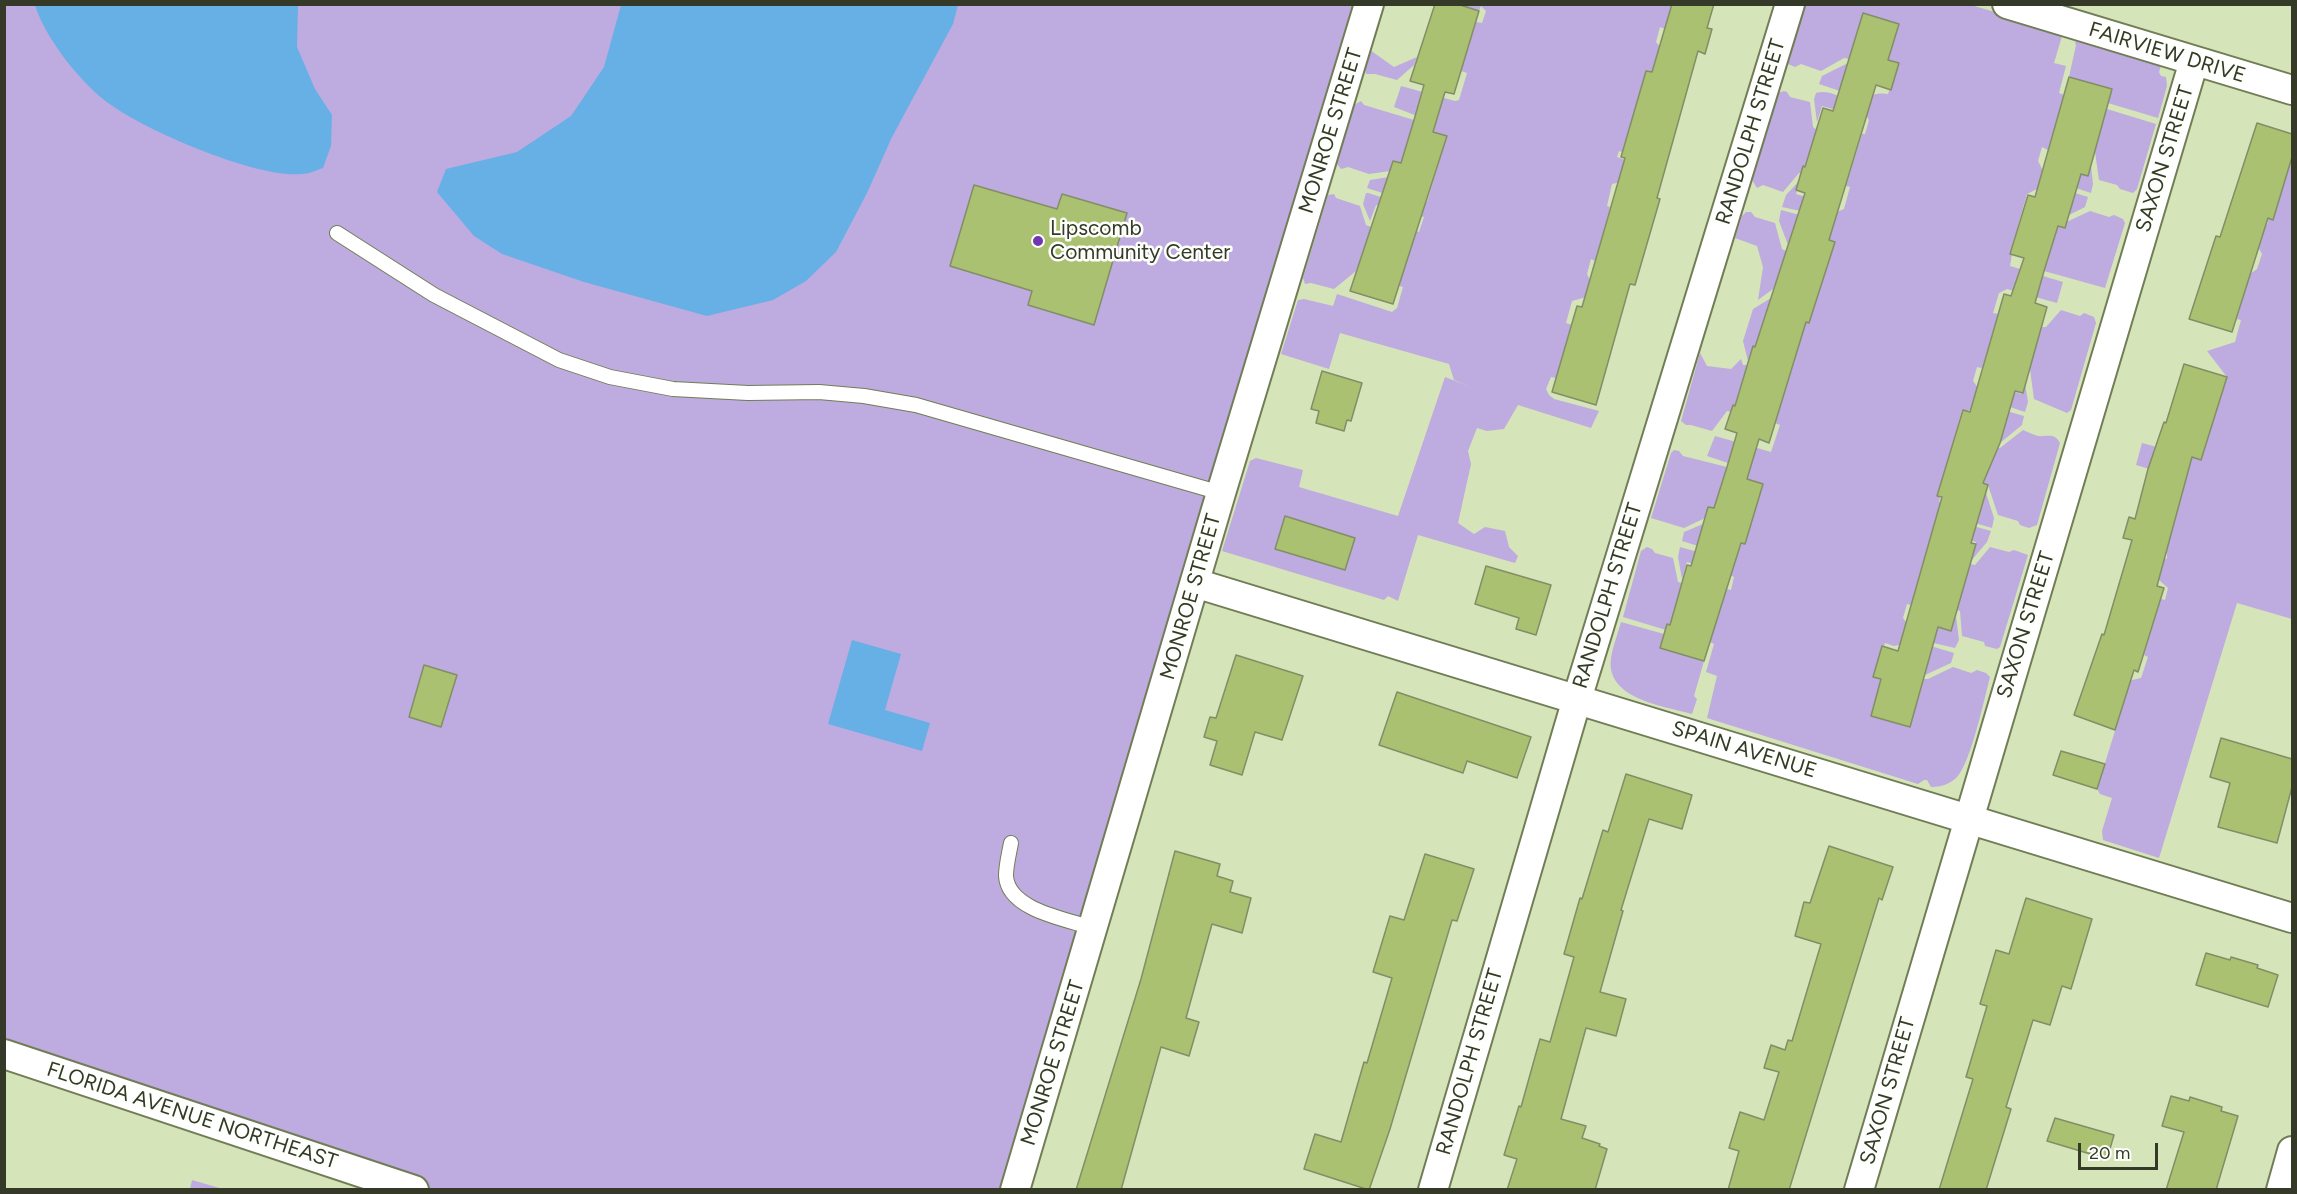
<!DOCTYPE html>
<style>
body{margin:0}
#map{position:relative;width:2297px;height:1194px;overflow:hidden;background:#d6e4b9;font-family:Figtree,sans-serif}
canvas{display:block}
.frame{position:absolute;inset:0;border:6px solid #343928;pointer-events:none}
.scale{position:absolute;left:2078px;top:1143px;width:80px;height:27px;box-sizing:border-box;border:3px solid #343928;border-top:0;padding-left:8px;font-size:18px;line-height:21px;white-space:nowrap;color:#343928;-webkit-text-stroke:4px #fdfffa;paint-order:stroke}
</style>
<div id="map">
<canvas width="2297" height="1194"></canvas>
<div class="frame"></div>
<div class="scale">20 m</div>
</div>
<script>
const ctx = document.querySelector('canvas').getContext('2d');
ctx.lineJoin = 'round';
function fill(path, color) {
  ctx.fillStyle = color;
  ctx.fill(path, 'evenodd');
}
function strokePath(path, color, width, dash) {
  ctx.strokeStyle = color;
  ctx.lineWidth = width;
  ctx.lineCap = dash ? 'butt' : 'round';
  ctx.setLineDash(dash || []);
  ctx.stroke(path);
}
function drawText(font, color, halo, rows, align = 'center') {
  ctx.font = font + ' Figtree,sans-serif';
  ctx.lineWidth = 5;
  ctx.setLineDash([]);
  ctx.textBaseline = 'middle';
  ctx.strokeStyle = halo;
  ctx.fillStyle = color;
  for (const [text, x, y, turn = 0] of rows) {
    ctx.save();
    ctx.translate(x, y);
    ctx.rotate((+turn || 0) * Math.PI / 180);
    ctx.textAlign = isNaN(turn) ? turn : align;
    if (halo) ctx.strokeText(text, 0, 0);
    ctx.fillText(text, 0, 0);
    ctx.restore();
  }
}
fill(new Path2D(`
 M5,5H1369L1015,1189H412L5,1054Z
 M1457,5H1672L1665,29L1660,27L1656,42L1674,63L1659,71H1646L1622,152L1619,151L1617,157L1633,163L1640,177L1612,184L1607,206L1610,207L1595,261L1591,259L1587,274L1597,294L1572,301L1566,323L1572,325L1556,378L1551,377L1546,389L1549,395L1554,399L1599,411L1591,428L1518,405L1504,429L1487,431L1477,428L1468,451L1471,464L1458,523L1474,534L1485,527L1505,531L1509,547L1518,556L1515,563L1418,535L1398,601L1388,596L1384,600L1222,551L1250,461L1256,458L1303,470L1299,487L1398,516L1445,377L1471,387L1454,380L1449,364L1340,333L1329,369L1281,354L1298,300L1304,299L1333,306L1337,294L1392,312L1397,308L1403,287L1399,286L1416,231L1419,232L1424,217L1376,205L1370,221L1363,204L1366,193H1368L1403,204L1415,201L1427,202L1447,136L1433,132L1435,123L1394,107L1401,86L1455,101L1459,100L1467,73L1461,71L1476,22L1482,23L1486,11L1481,6L1479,11ZM1286,517L1355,538L1345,570L1276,549Z
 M1805,5H1971L2056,30L2062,36L2054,63L2066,66L2059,93L2064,95L2048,150L2042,147L2038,161L2049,183L2027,194L2010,253L2012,254L2010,266L2063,282L2057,303L2007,289L1999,293L1993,313L1998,314L1982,368L1977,367L1973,381L1989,403L1967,411L1962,410L1938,496L1940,497L1939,502L1948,504L1911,605L1907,604L1903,618L1920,641L1894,646L1885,643L1873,677L1881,679L1910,726L1924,679H1928L1953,667L1971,673L1977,670L1986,673L1990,677C1984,700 1971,762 1957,777C1950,784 1941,787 1931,787L1927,780H1924L1918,784L1707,718L1717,676L1706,672L1714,644L1710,642L1726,589L1731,590L1734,577L1729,574L1731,546L1740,548L1742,543L1745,544L1763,484L1747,479L1749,470L1707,456L1715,436L1771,452L1780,425L1775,423L1795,360L1753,347L1748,361L1743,341L1753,309L1771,298L1767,310L1809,323L1835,242L1793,229L1788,245L1779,221L1781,210L1818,220L1844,209L1850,187L1846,186L1862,134H1865L1869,120L1866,115L1865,118L1822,106L1817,122L1814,99L1816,93C1829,89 1841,99 1854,100C1866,101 1871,91 1888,94L1899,63L1888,60L1899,24L1863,13L1849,59L1844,58L1821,71L1801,64L1795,67L1788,64Z
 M2077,39L2153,60L2161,66L2159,72L2161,76L2166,77L2167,86L2158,118L2108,103L2112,89L2069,77L2076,45L2075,43Z
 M1370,50L1394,67L1417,57L1414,65L1397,80L1375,74H1366L1365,69Z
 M1848,63L1878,85L1855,96L1819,84L1822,76Z
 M1784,91L1787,92L1790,97L1810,102L1813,127L1817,130L1811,169L1803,166L1801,174L1799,173L1783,192L1763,185L1757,188L1752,180L1778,93Z
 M1361,101L1364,105L1414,120L1401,163L1390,171L1369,174L1348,167L1341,169L1337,164L1354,105Z
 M2107,109L2156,124L2137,189L2133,193L2120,189L2117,185L2099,180L2095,152L2090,150Z
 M2292,157V619L2237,603L2159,858L2103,840L2102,831L2112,798L2100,794L2097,789L2123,705L2114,684L2141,678L2148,657L2144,655L2161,599L2165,600L2168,588L2140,563L2153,555L2167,559V550L2183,492L2173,476L2136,465L2142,443L2201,459L2227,377L2207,351L2235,342L2241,320L2237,319L2250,274L2257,269L2262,254L2250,232L2259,223L2267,225L2269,218L2273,219Z
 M2044,163L2088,176L2091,166L2093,184L2091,193L2055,181Z
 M1389,177L1398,198L1367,188L1370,180Z
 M1800,180L1796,194L1839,207L1819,215L1782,207L1786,195Z
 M2052,186L2088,197L2085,207L2069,215L2070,209Z
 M1334,194L1336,198L1360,206L1366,225L1371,227L1364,269L1357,267L1356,271L1334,289L1311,283L1305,284L1303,278L1328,195Z
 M2090,211L2109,217L2114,215L2123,219L2125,223L2105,288L2044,271L2058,226Z
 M1746,212H1751L1755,217L1775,223L1782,249L1786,251L1782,287L1775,284L1773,289L1758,300L1763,267L1757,246L1735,238L1742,216Z
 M2061,310L2080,316L2084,313L2094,317L2096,323L2071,410L2067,413L2034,399L2030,369L2024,367L2041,327H2046Z
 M1700,353L1707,366L1731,369L1741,359L1743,365H1747L1746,369L1751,371L1740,408L1732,406L1731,412L1727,411L1712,431L1691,425H1686L1681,421Z
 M1979,382L2021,394L2025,384L2028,402L2025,412L1995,402Z
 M1993,407L2024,416L2022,425L2000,443Z
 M2023,430C2028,432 2037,437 2043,436C2051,436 2055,434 2060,443L2037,525L2029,528L2020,525L2018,521L1998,515L1988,485L1983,482L1995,447L2000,448Z
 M1674,450L1679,451L1683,456L1727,467L1714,508L1708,507L1705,518L1684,528L1651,518L1671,453Z
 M1986,493L1994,518L1992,528L1961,519L1951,500L1981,509Z
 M1959,522L1991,531L1987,542L1971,561L1976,542L1938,531Z
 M1703,524L1701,530L1714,551L1682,541L1684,532Z
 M1647,547L1652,549L1655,553L1673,558L1678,582L1682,583L1675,626L1667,624L1666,630L1623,617L1641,551Z
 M1680,547L1712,556L1725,573L1687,562L1682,579L1678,557Z
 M1990,547L2009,552L2014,550L2028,555L2000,647L1997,649L1985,646L1984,642L1962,636L1960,611L1957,610L1970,564L1975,565Z
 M1956,616L1959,640L1955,648L1925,641L1908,619L1951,631Z
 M1621,622L1664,634L1660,648L1704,661L1694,696L1697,699L1692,714C1664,706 1605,699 1611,658C1613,646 1618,633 1621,622Z
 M1924,644L1954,653L1951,663L1925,675L1928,662Z
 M192,1180L223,1189H190Z`), '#beabdf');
fill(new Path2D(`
 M35,5H298L297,47L315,89L332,115L331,146L323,168C317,170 309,174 302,174C258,179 147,131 111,105C82,85 45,38 35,5Z
 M621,5V4L958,5L953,24L892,137L867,193L836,252L806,281L773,300L707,316L584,282L502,254L474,236L437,192L446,169L517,152L571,116L604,67Z
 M852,640L901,654L885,710L930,723L922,751L828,724Z`), '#67b0e6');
const building = new Path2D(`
 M1435,4H1457L1479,11L1454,94L1445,92L1433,132L1447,136L1393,304L1350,291L1393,161L1401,163L1414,120L1424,85L1410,81Z
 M1672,4H1714L1707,28L1712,29L1705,54L1698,51L1657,198L1660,199L1635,285L1630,284L1596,405L1552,392L1577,306L1582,307L1625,158L1621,157L1646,71L1652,72Z
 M1863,13L1899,24L1888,60L1899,63L1891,90L1876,85L1829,240L1835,242L1809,323L1806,322L1769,443L1759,439L1747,479L1763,484L1745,544L1741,543L1704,661L1660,648L1667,624L1670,625L1687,565L1691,566L1708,507L1714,508L1727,467L1737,433L1725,429L1733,405L1735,406L1753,346L1755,347L1805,193L1796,190L1803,166L1805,167L1823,108L1833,111Z
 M2069,77L2112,89L2088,176L2081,174L2065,228L2058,226L2044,271L2035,303L2047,307L2023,393L2015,391L2000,443L1983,483L1988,485L1971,543L1976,544L1951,631L1938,627L1910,727L1871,716L1881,679L1873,677L1882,646L1898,651L1942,497L1937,496L1963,410L1970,412L2004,294L2011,296L2024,258L2010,254L2028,195L2035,197Z
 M2257,123L2292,134V157L2273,220L2268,218L2232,332L2189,319L2216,236L2220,237Z
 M974,185L1057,209L1062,194L1127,213L1094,325L1028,305L1032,291L950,266Z
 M2184,364L2227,377L2201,460L2192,457L2157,586L2164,588L2138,672L2134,670L2115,730L2074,715L2102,634L2104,635L2132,540L2123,538L2129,517L2135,519L2148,469L2164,422L2166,423Z
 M1322,371L1362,383L1351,421L1347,420L1344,431L1316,423L1319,411L1311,409Z
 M1285,516L1355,538L1345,570L1275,549Z
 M1486,566L1551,585L1536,635L1516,629L1519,618L1475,604Z
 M1236,655L1303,676L1282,740L1255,732L1242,775L1210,765L1217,741L1204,737L1210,717L1216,718Z
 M424,665L457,675L441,727L409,717Z
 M1397,692L1531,737L1517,778L1467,761L1463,773L1379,745Z
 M2221,738L2292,759V787L2277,843L2218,827L2230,783L2210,777Z
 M2061,751L2105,764L2097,789L2053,775Z
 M1626,774L1692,795L1682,829L1649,819L1621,910L1623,911L1600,992L1626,999L1616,1036L1586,1028L1561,1119L1586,1126L1582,1138L1600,1144L1599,1146L1607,1149L1595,1190H1507L1517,1159L1504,1155L1519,1106L1521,1107L1540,1039L1550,1042L1574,957L1564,954L1580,898L1582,899L1603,830L1608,832Z
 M1829,846L1893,867L1882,900L1879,898L1789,1190H1728L1739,1151L1729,1148L1740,1112L1764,1120L1779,1072L1764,1068L1771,1045L1785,1050L1788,1040L1792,1041L1821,944L1795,936L1804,902L1810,903Z
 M1175,851L1220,864L1217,876L1233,881L1230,892L1251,898L1242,933L1212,924L1186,1018L1199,1022L1189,1056L1161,1047L1121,1190H1076L1141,979Z
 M1425,854L1474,869L1457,921L1452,920L1390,1129L1369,1190L1304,1169L1315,1134L1341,1142L1364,1062L1367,1063L1392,978L1373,972L1390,916L1404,920Z
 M2026,898L2092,919L2071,989L2062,986L2050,1025L2033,1020L2006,1107L2011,1109L1986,1190H1939L1973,1079L1966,1077L1987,1006L1980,1004L1996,950L2009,954Z
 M2206,953L2230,960L2231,957L2258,965L2257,968L2278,975L2268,1007L2196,985Z
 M2171,1096L2189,1101L2190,1097L2222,1107L2221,1111L2238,1116L2216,1190H2166L2184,1132L2162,1126Z
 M2055,1118L2114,1135L2107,1159L2047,1141Z`);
fill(building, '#aac171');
strokePath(building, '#828e66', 1.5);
const service = new Path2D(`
 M337,233L434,295L559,360L610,377L673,389L748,393L819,392L864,396L916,405L1221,493
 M1011,843C1009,854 1006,865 1006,876C1008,910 1066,919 1093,928`);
const minor = new Path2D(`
 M2007,4L2292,90
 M1195,583L2292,918
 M4,1054L414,1190
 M1015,1190L1221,493L1369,4
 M1433,1190L1577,699L1790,4
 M1859,1190L2194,61
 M2281,1190L2292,1151`);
strokePath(service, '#717d56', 16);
strokePath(minor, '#717d56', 32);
strokePath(service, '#fff', 14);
strokePath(minor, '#fff', 28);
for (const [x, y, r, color] of [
 [1038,241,6,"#7037ae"]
]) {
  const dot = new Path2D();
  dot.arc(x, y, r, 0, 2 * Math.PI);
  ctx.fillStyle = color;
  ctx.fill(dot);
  strokePath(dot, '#fdfffa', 2);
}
drawText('21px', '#343928', '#fdfffa', [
 ["FAIRVIEW DRIVE",2167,53,17],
 ["MONROE STREET",1331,131,-73],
 ["RANDOLPH STREET",1751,132,-73],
 ["SAXON STREET",2165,159,-73],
 ["RANDOLPH STREET",1608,596,-73],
 ["MONROE STREET",1191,597,-74],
 ["SAXON STREET",2026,625,-73],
 ["SPAIN AVENUE",1744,750,17],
 ["RANDOLPH STREET",1470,1062,-74],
 ["MONROE STREET",1053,1063,-73],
 ["SAXON STREET",1888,1091,-74],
 ["FLORIDA AVENUE NORTHEAST",192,1116,18]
]);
drawText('21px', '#343928', '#fdfffa', [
 ["Lipscomb",1050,229],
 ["Community Center",1050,253]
], 'left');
</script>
